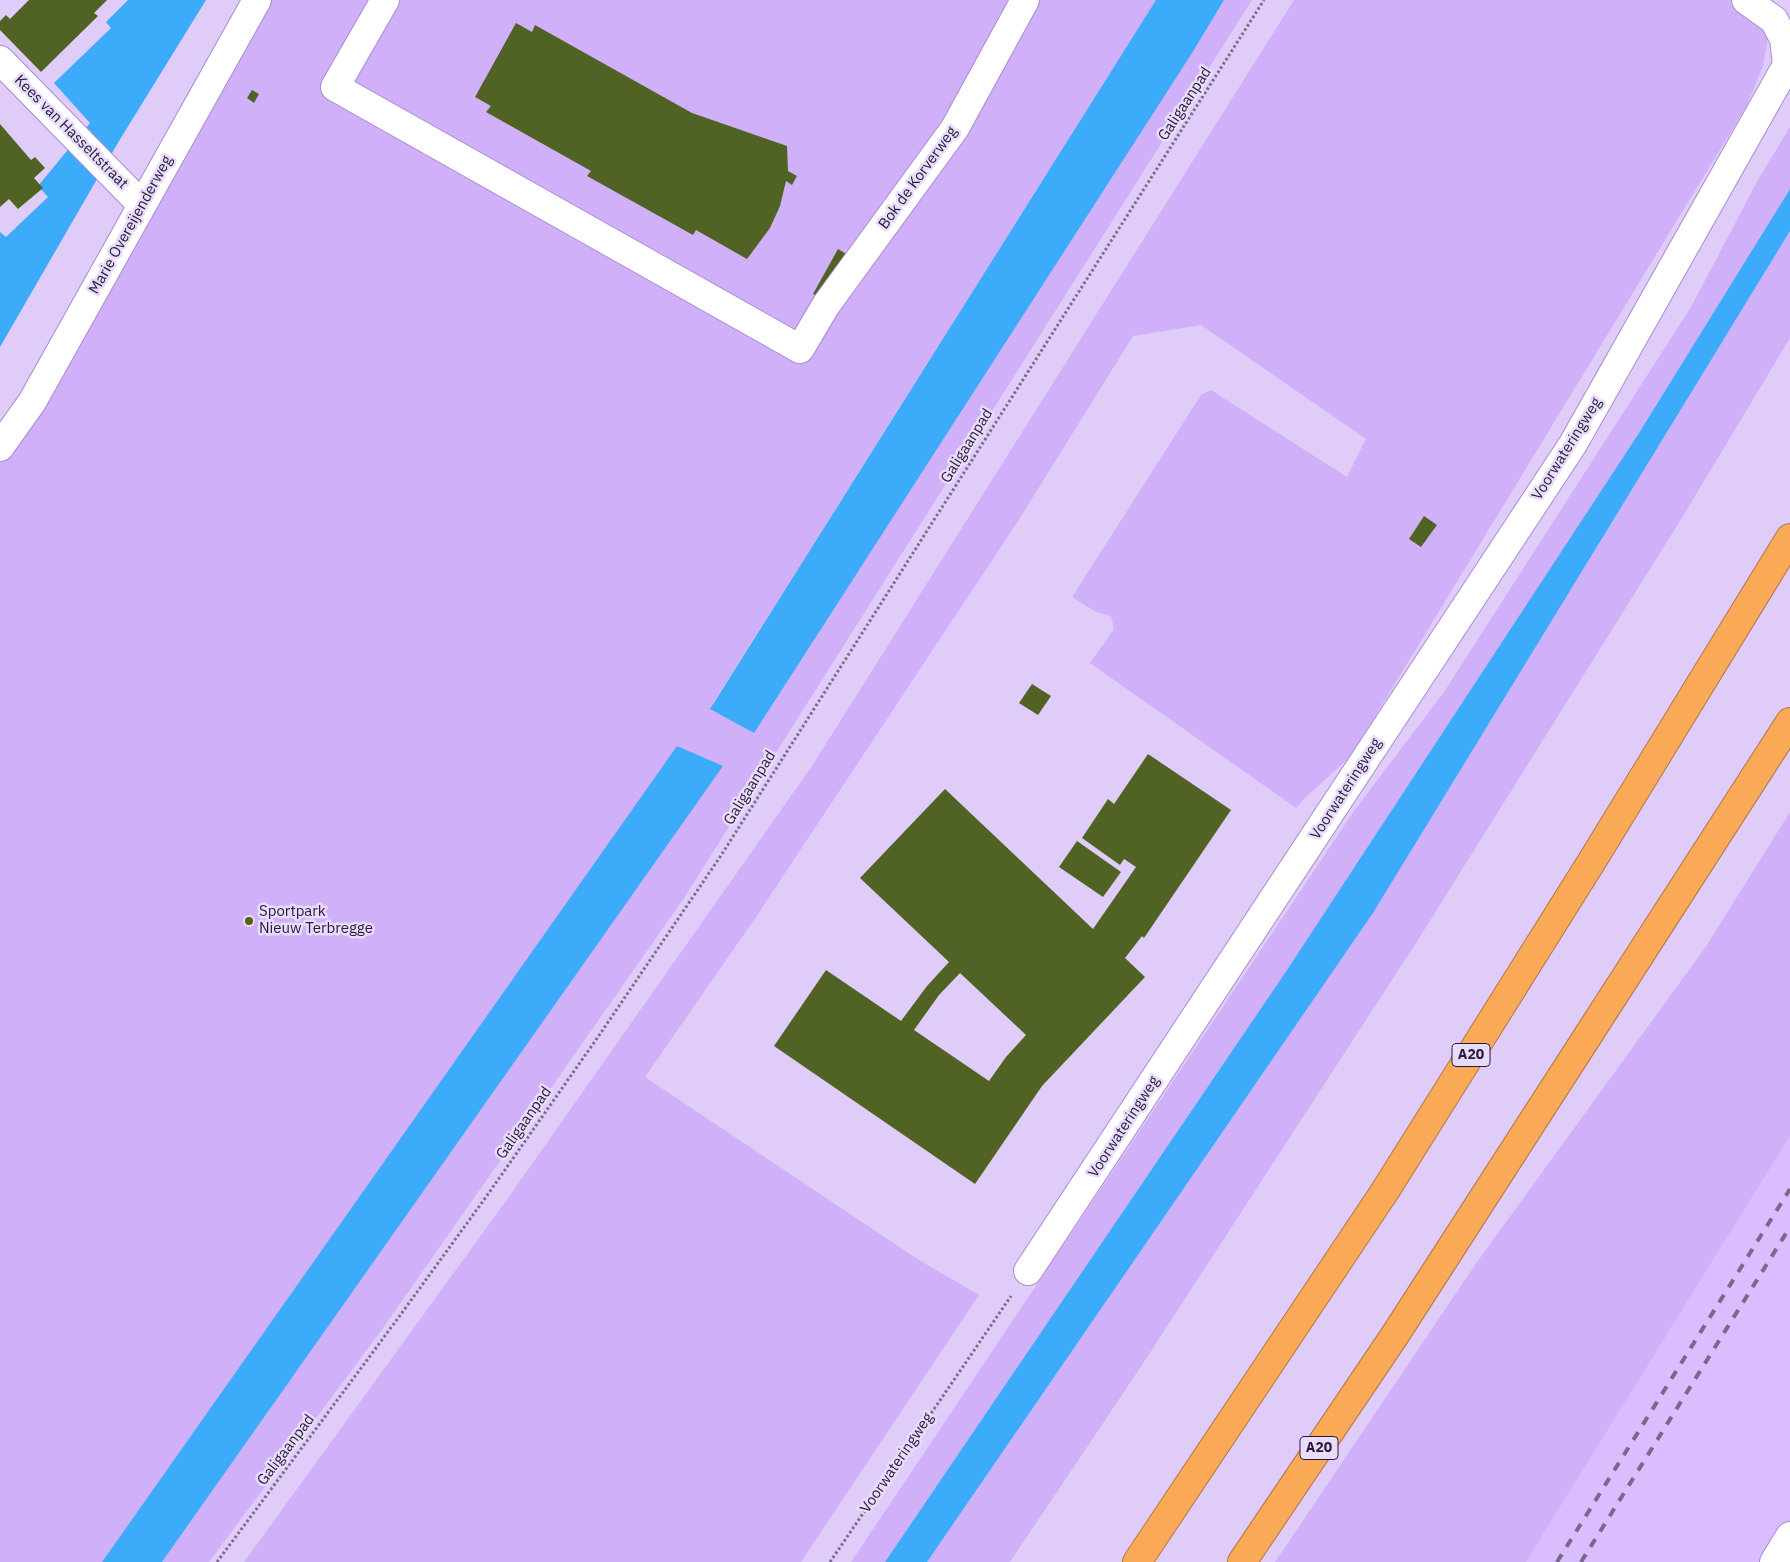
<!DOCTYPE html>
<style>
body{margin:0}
canvas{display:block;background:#dfccf9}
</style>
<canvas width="1790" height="1562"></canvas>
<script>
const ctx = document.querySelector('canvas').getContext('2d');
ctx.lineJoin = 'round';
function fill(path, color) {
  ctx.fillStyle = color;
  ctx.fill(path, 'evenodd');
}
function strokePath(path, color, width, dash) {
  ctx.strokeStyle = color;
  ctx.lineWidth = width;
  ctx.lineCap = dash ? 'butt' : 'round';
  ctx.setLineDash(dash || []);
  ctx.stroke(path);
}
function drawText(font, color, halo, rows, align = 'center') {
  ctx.font = font + ' "IBM Plex Sans",sans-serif';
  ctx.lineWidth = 5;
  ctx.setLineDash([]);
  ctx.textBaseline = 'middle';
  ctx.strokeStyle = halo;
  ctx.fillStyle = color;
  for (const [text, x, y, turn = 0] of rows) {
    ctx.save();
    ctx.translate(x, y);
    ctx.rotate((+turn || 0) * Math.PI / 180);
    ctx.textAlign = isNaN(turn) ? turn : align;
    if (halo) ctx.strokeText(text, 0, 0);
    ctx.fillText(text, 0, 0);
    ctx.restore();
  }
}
fill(new Path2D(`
 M1790,1136V1562H1526Z`), '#d9bdfe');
fill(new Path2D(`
 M272,0H1156L710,708L1194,50L1224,0H1252L684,898L383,1328L209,1562H162L722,766L677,747L102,1562H0V453L208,115Z
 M1294,0H1734L1769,33L1763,66L1746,107L1351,756L1306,797L1296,808L1090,663L1114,629L1111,616L1096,612L1072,597L1201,395L1211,390L1347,477L1366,439L1201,325L1133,336L1020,518L756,917L645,1077L919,1260L979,1295L801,1562H244L508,1198L812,766Z
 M1790,127V189L1639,433L1285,973L885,1562H851L1354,811L1444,692L1691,307L1759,178Z
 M1790,231V338L1680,521L1416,943L1142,1365L1010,1562H927L1373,913Z
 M1790,812V1136L1526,1562H1275L1477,1262L1707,945Z`), '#d0b1f9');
fill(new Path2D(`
 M128,0H206L119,141L0,347V232L6,237L48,197L38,186L90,123L54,83L111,28L106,22Z
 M1156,0H1224L1194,50L754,733L710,709Z
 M1790,189V231L1373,913L927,1562H885L1285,973L1639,433Z
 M677,746L723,766L162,1562H102Z`), '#3cabf9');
fill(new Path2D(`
 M29,0H107L94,13L98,16L41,72L0,30V21L6,15L10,19Z
 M516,23L532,32L535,25L692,113L787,146L788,171L797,176L792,185L786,181L780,206L770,228L747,259L696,230L693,235L587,176L591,171L486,112L491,106L475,97Z
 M252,90L259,94L254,103L247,98Z
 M0,124L31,160L35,157L45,168L34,178L43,188L18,209L9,199L0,207Z
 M838,249L853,258L828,302L813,294Z
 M1424,516L1437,525L1421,547L1409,539Z
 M1032,684L1051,696L1038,715L1019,703Z
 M1148,754L1231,810L1144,938L1142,936L1125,958L1145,977L1042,1086L975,1184L774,1046L826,970L901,1021L927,986L949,962L860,878L945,789L1093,929L1136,867L1124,859L1120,865L1082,838L1108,799L1114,804ZM960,973L1026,1035L1006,1057L989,1081L914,1030L939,995Z
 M1077,841L1121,872L1103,897L1059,867Z`), '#506324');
const minor = new Path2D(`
 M385,0L335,87L800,349L826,305L955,128L1025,0
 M0,60L142,205
 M0,447L32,402L257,0
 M1028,1271L1573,444L1787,65L1784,39L1774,20L1746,0
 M1774,1562L1790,1536`);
const highway = new Path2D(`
 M1137,1562L1385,1191L1592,861L1790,538
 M1242,1562L1395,1335L1790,722`);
strokePath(minor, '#aa8ad2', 30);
strokePath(highway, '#b0774b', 30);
strokePath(new Path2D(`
 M217,1562L396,1321L486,1197L600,1034L720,857L1264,0
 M830,1562L1011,1296`), '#7b6b8f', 3, [2.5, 2.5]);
strokePath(minor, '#fff', 28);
strokePath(highway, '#faa957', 28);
strokePath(new Path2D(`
 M1557,1562L1790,1189
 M1581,1562L1790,1227`), '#78698c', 4, [9, 9]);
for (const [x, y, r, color] of [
 [249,921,5,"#4f6513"]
]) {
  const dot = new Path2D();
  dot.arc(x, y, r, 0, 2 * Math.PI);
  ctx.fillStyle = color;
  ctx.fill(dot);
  strokePath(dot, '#e9dcfb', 2);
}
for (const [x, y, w] of [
 [1471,1055,38],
 [1319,1448,38]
]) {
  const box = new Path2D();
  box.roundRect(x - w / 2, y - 11.5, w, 23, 4);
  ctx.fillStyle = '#e9dcfb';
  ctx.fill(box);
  strokePath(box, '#271a36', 1);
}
drawText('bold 14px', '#271a36', null, [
 ["A20",1471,1055],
 ["A20",1319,1448]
]);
drawText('15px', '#271a36', '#e9dcfb', [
 ["Galigaanpad",1185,104,-57],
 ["Kees van Hasseltstraat",71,132,45],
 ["Bok de Korverweg",918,178,-54],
 ["Marie Overeijenderweg",131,225,-61],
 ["Galigaanpad",967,446,-58],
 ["Voorwateringweg",1567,449,-58],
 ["Galigaanpad",750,788,-58],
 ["Voorwateringweg",1346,789,-57],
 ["Galigaanpad",524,1123,-55],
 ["Voorwateringweg",1124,1127,-57],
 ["Galigaanpad",286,1450,-53],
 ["Voorwateringweg",897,1463,-56]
]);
drawText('15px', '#271a36', '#e9dcfb', [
 ["Sportpark",259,912],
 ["Nieuw Terbregge",259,929]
], 'left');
</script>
